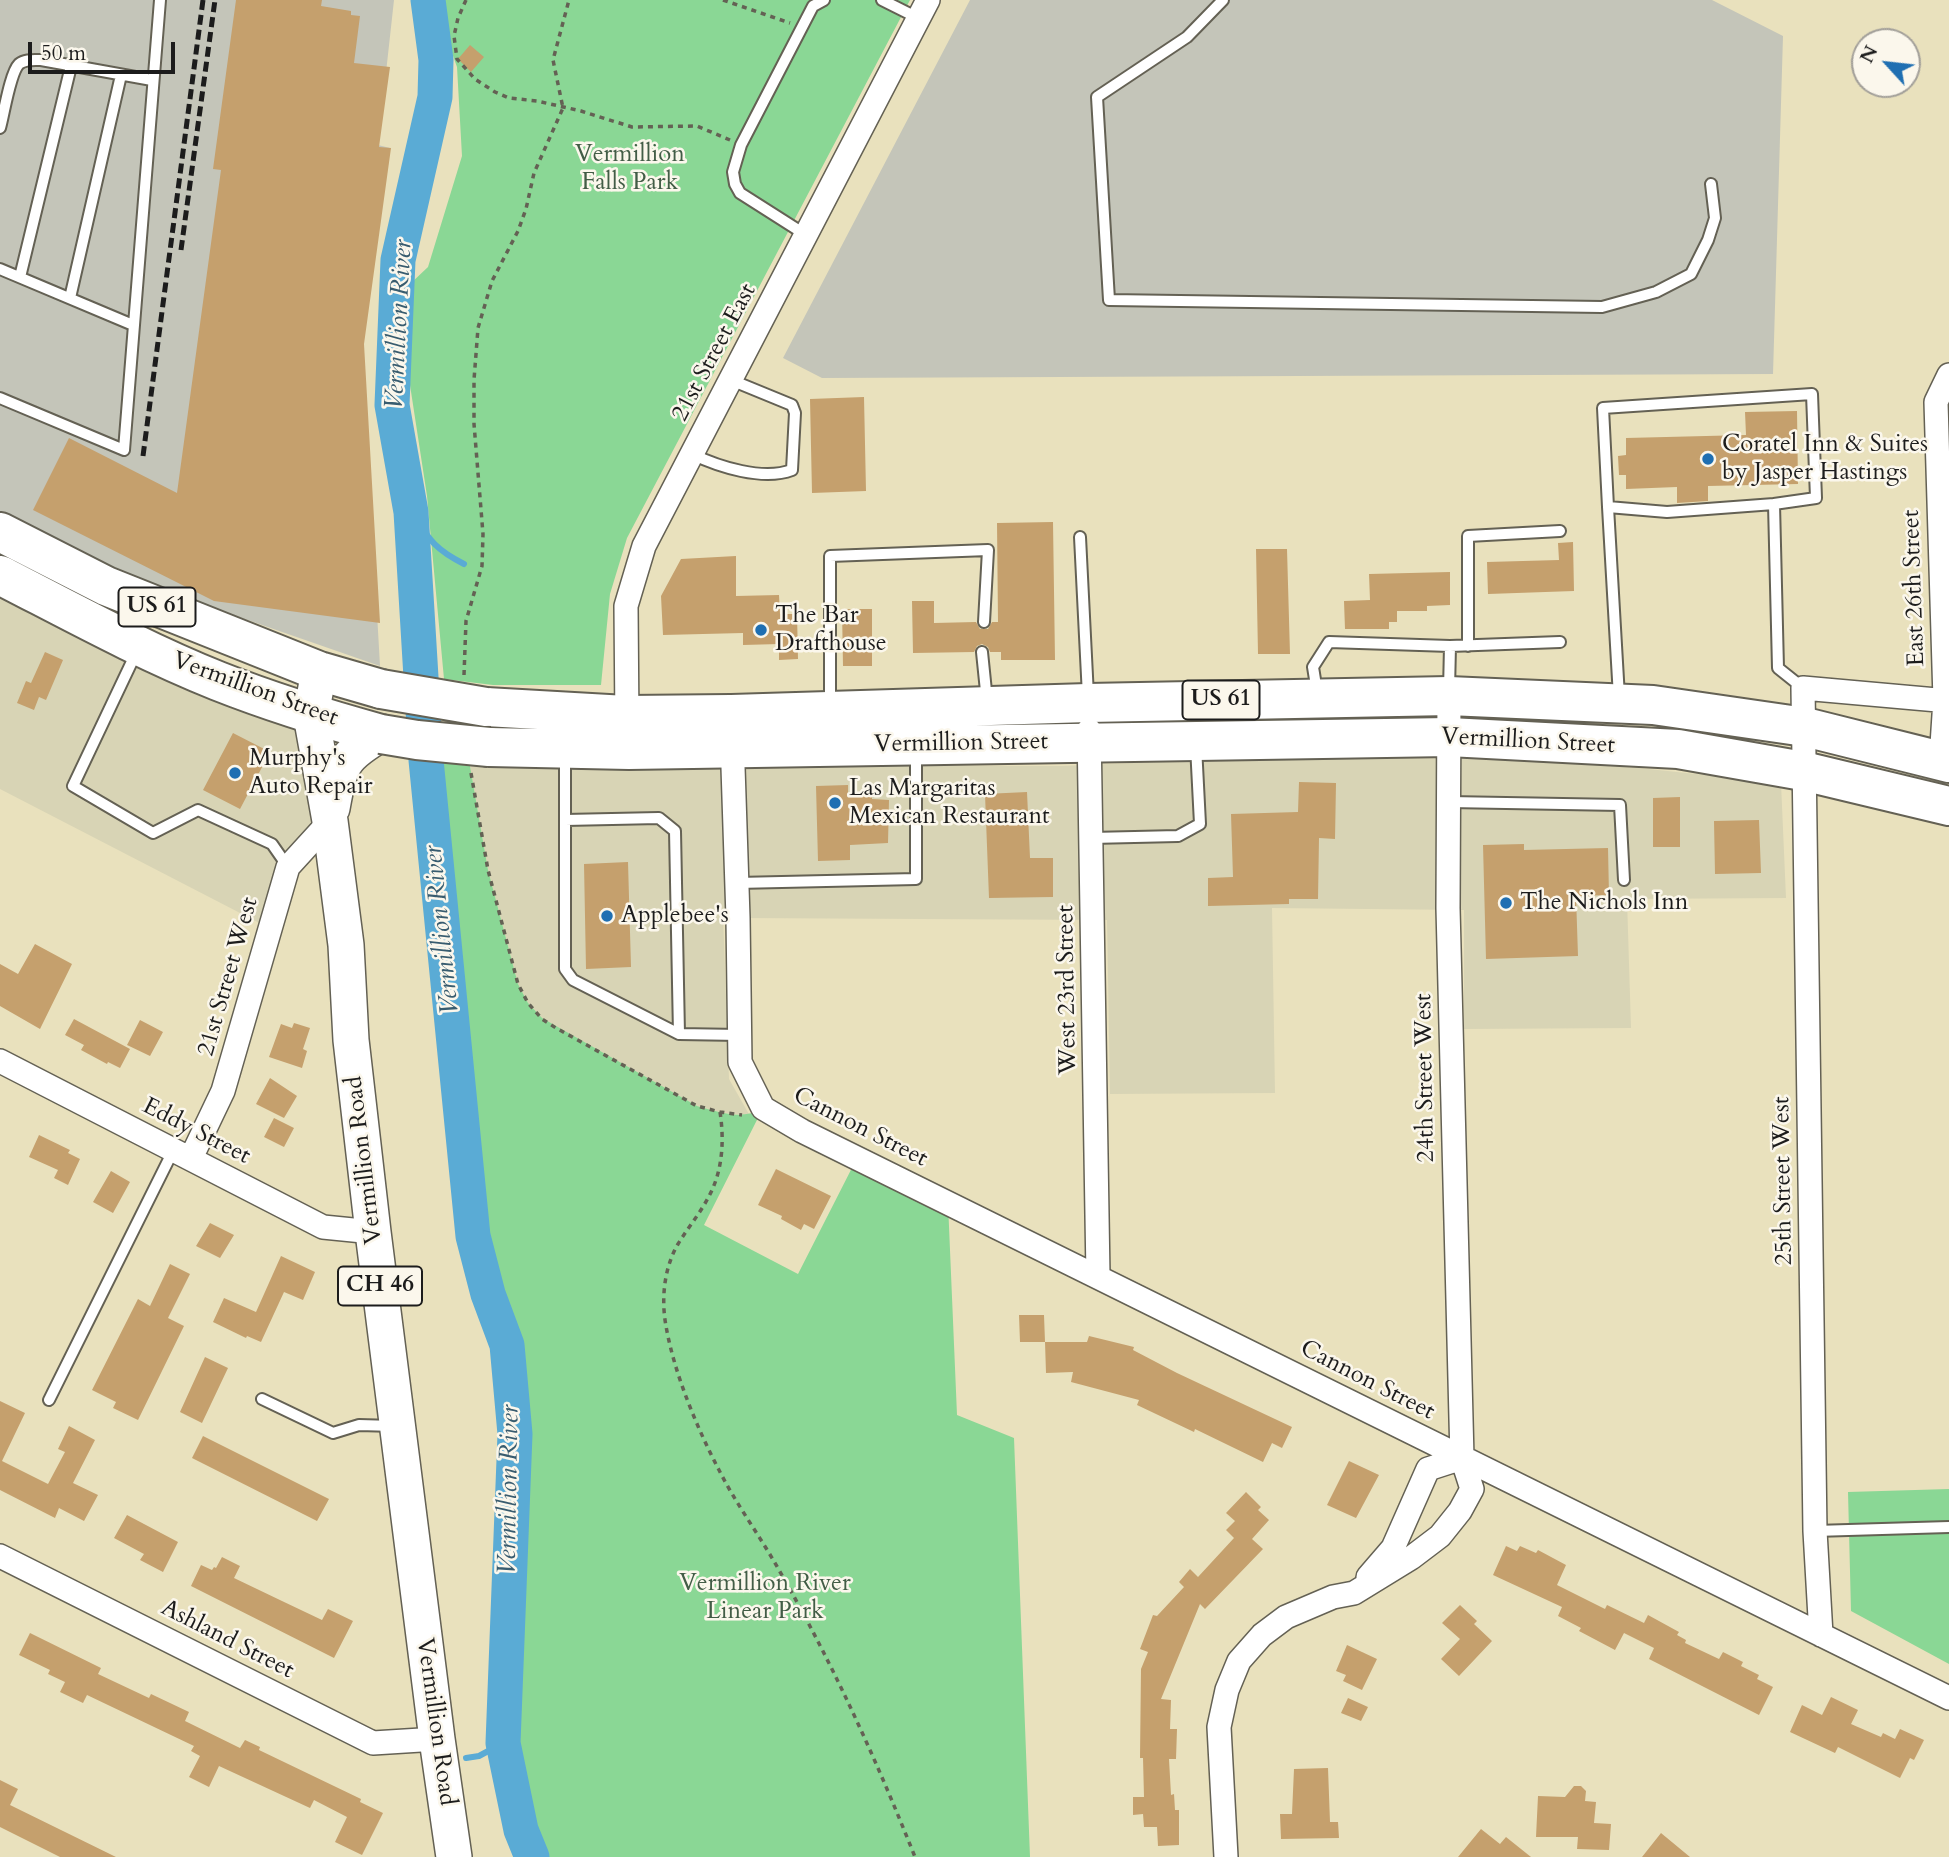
<!DOCTYPE html>
<style>
body{margin:0}
#map{position:relative;width:1949px;height:1857px;overflow:hidden;background:#e9e1bd;font-family:Cardo,serif}
canvas{display:block}
.north{position:absolute;left:1851px;top:28px;width:70px;height:70px;box-sizing:border-box;background:#fbf7ec;border:2px solid #a29f99;border-radius:50%;rotate:297deg;font-size:19px;font-weight:700;line-height:28px;text-align:center;color:#1c1c1c}
.north::after{content:'';display:block;margin:auto;width:24px;height:32px;background:#1f6fb2;clip-path:polygon(50% 0,100% 100%,50% 72%,0 100%)}
.scale{position:absolute;left:28px;top:42px;width:147px;height:32px;box-sizing:border-box;border:4px solid #1c1c1c;border-top:0;padding-left:9px;font-size:21px;line-height:24px;white-space:nowrap;color:#1c1c1c;-webkit-text-stroke:5px #fbf7ec;paint-order:stroke}
</style>
<div id="map">
<canvas width="1949" height="1857"></canvas>
<div class="north">N</div>
<div class="scale">50 m</div>
</div>
<script>
const ctx = document.querySelector('canvas').getContext('2d');
ctx.lineJoin = 'round';
function fill(path, color) {
  ctx.fillStyle = color;
  ctx.fill(path, 'evenodd');
}
function strokePath(path, color, width, dash) {
  ctx.strokeStyle = color;
  ctx.lineWidth = width;
  ctx.lineCap = dash ? 'butt' : 'round';
  ctx.setLineDash(dash || []);
  ctx.stroke(path);
}
function drawText(font, color, halo, rows, align = 'center') {
  ctx.font = font + ' Cardo,serif';
  ctx.lineWidth = 5;
  ctx.setLineDash([]);
  ctx.textBaseline = 'middle';
  ctx.strokeStyle = halo;
  ctx.fillStyle = color;
  for (const [text, x, y, turn = 0] of rows) {
    ctx.save();
    ctx.translate(x, y);
    ctx.rotate((+turn || 0) * Math.PI / 180);
    ctx.textAlign = isNaN(turn) ? turn : align;
    if (halo) ctx.strokeText(text, 0, 0);
    ctx.fillText(text, 0, 0);
    ctx.restore();
  }
}
fill(new Path2D(`
 M0,575L311,715L330,821L288,867L271,929L0,789Z
 M1415,751L1457,757L1639,768L1781,783L1786,898L1627,899L1631,1028L1464,1029V910L1272,908L1275,1093L1110,1094L1107,920L738,918L723,915L729,1079L750,1116L720,1112L697,1106L556,1028L542,1019L528,1003L518,984L488,870L470,766H1062Z`), '#d8d4b5');
fill(new Path2D(`
 M0,0H394L378,145L390,148L362,349L380,666L121,576L0,514Z
 M970,0H1712L1783,36L1773,374L822,378L783,358Z`), '#c4c5b9');
fill(new Path2D(`
 M437,0H910L627,538L610,594L601,685H493L444,679L427,496L408,372L410,284L428,267L462,156L457,67L437,10Z
 M426,760L470,766L488,870L518,984L528,1003L542,1018L697,1106C720,1112 742,1121 763,1108L704,1225L798,1274L857,1158L948,1203L957,1415L1014,1438L1030,1857H532L521,1830L503,1743L515,1434L507,1345L488,1294L473,1236Z
 M1949,1489V1664L1851,1611L1848,1492Z`), '#8ad795');
strokePath(new Path2D(`
 M411,512C429,539 434,549 464,564
 M466,1758L479,1756L503,1743`), '#5aabd5', 6);
strokePath(new Path2D(`
 M428,0L436,60L435,97L398,260L392,405L411,512L426,760L473,1236L488,1294L507,1345L515,1434L503,1743L521,1830L532,1857`), '#5aabd5', 35);
fill(new Path2D(`
 M236,0H322L321,6L351,11V15L360,16L354,63L390,67L379,147L391,148L364,344L380,623L214,601L33,510L69,438L177,493L221,170L213,169Z
 M470,45L484,57L471,72L458,59Z
 M864,397L866,491L812,493L810,399Z
 M1797,411L1798,484L1708,486V501L1677,503V487L1626,489V475H1619L1618,456L1626,455V438L1746,435L1745,412Z
 M1053,522L1055,660H1001V652H990L988,647L982,644L977,646L974,652L913,653L912,601H934V623L976,622L980,629H988L992,622H998L997,523Z
 M1573,542L1574,591L1488,594L1487,562L1559,560L1558,543Z
 M1256,549H1287L1290,654H1258Z
 M736,556V596L779,595L780,614H797L798,659L779,660V644L743,645V633L663,635L661,596L681,559Z
 M1450,572V605L1427,606V611H1397V622H1389V629H1345L1344,601L1370,600L1369,574Z
 M842,609H872V666H843Z
 M45,652L63,660L46,700L39,697L34,710L17,703L26,681L31,683Z
 M233,733L270,752L240,809L203,790Z
 M1299,782L1336,783L1335,839L1319,838L1318,899H1289V904L1208,906V878L1233,877L1231,814L1298,812Z
 M848,785V795L872,794V799L889,800L888,843L850,845V860L818,861L816,786Z
 M1027,792L1030,858H1053V897L989,898L985,794Z
 M1680,797V847H1653V798Z
 M1759,820L1761,873L1715,874L1714,821Z
 M1524,844V850L1608,848L1609,895L1576,896L1578,956L1486,959L1483,845Z
 M628,862L631,967L586,969L584,864Z
 M35,944L72,964L40,1029L0,1006V964L18,974Z
 M74,1019L130,1049L120,1068L108,1062L107,1064L81,1050L84,1045L65,1035Z
 M140,1020L163,1032L150,1056L127,1045Z
 M294,1023L310,1028L303,1049L307,1051L302,1068L269,1057L281,1024L292,1028Z
 M270,1078L297,1096L284,1118L256,1104Z
 M274,1118L294,1128L284,1147L264,1137Z
 M39,1135L70,1150L68,1153L80,1159L68,1185L54,1178L58,1170L29,1157Z
 M776,1169L831,1196L814,1229L804,1224L801,1230L781,1219L782,1216L758,1205Z
 M111,1171L130,1182L113,1213L93,1202Z
 M210,1223L234,1235L220,1258L196,1246Z
 M281,1256L315,1272L303,1300L284,1292L261,1342L247,1336L246,1338L213,1322L224,1298L256,1312Z
 M170,1264L190,1274L168,1318L184,1326L138,1420L113,1408L116,1402L92,1390L138,1299L150,1306Z
 M1019,1315H1044L1045,1342H1020Z
 M1089,1336L1134,1347L1133,1350L1177,1373L1292,1427L1282,1448L1272,1443L1263,1462L1195,1429L1194,1432L1137,1405L1139,1400L1071,1382L1073,1372L1046,1373L1045,1342H1087Z
 M205,1357L228,1368L202,1423L180,1412Z
 M0,1401L25,1413L2,1461L48,1484L65,1452L58,1449L69,1426L95,1440L73,1483L98,1495L84,1521L59,1508L55,1518L0,1490Z
 M203,1436L329,1499L317,1521L192,1458Z
 M1349,1461L1379,1475L1356,1518L1327,1505Z
 M1246,1492L1261,1507L1258,1510L1269,1520L1252,1539L1263,1549L1205,1609L1200,1604L1161,1699L1171,1700L1170,1729H1177L1176,1759H1169L1171,1795L1174,1794L1175,1810H1179V1845L1158,1846L1157,1827H1144L1143,1814L1133,1815V1797H1144L1143,1758H1140L1141,1669L1148,1652L1140,1649L1153,1615L1157,1616L1184,1587L1179,1582L1190,1569L1198,1577L1234,1538L1226,1530L1235,1521L1226,1513Z
 M127,1515L178,1542L163,1572L140,1560L144,1554L114,1538Z
 M1506,1546L1517,1551L1520,1546L1536,1553L1538,1550L1566,1565L1557,1585L1605,1609L1607,1605L1644,1623L1648,1615L1679,1632L1677,1635L1686,1640L1685,1643L1719,1659L1723,1652L1743,1662L1741,1666L1759,1675L1757,1679L1773,1687L1759,1715L1649,1659L1654,1648L1624,1633L1615,1650L1579,1631L1581,1628L1558,1616L1562,1607L1493,1575Z
 M222,1557L240,1566L234,1578L282,1601L322,1620L328,1609L353,1621L334,1658L191,1586L201,1565L212,1570L214,1567L216,1568Z
 M1460,1605L1477,1621L1474,1624L1492,1641L1459,1676L1441,1659L1460,1639L1442,1623Z
 M30,1633L101,1668L98,1674L149,1698L151,1694L189,1712L185,1721L240,1748L245,1740L260,1747L259,1750L361,1799L360,1802L383,1813L362,1855L335,1842L347,1817L314,1800L310,1808L219,1766L209,1787L189,1777L200,1756L191,1751L194,1746L87,1695L83,1703L60,1692L65,1682L48,1674L50,1670L19,1655Z
 M1347,1645L1377,1659L1362,1690L1343,1681L1346,1675L1336,1671Z
 M1831,1697L1858,1710L1851,1724L1881,1737L1883,1733L1895,1739L1900,1729L1924,1740L1914,1760L1910,1758L1900,1778L1838,1747L1835,1753L1790,1732L1802,1705L1822,1715Z
 M1348,1698L1368,1707L1361,1721L1341,1713Z
 M1328,1768L1330,1822H1338L1339,1838L1281,1839L1280,1814H1292L1294,1769Z
 M0,1780L18,1789L10,1805L116,1857H60L0,1827Z
 M1574,1786H1581L1586,1791L1585,1801L1596,1802L1594,1823L1611,1824L1609,1850L1577,1849L1578,1837H1536L1538,1796L1565,1797Z
 M1481,1829L1500,1844L1506,1837L1531,1857H1458Z
 M1661,1833L1690,1857H1642Z`), '#c5a06d');
const lane = new Path2D(`
 M882,0L918,18
 M1223,0L1187,37L1097,97L1109,300L1602,307L1656,292L1691,274L1708,240L1715,218L1711,184
 M0,128C4,114 10,73 19,64C25,59 33,60 41,60L152,80
 M806,235L740,193L735,184L733,172L741,145L813,6L824,0
 M0,269L133,325
 M20,277L71,66
 M70,298L121,75
 M0,398L124,450L160,0
 M692,454C719,467 763,481 792,470L795,413L792,405L731,380
 M1774,504L1667,512L1608,507L1603,408L1812,394L1816,498L1774,504L1778,668L1803,688
 M1608,507L1619,697
 M1080,537L1088,696
 M1468,646V536L1560,531
 M137,651L73,786L153,833L198,810L272,844L288,867
 M982,652L987,701
 M1449,690L1450,646L1560,642
 M1317,692L1313,667L1329,642L1450,646
 M830,705V556L988,550L984,622
 M565,755V969L573,980L679,1034L740,1035
 M1449,802L1620,805L1624,880
 M565,820L659,818L675,831L679,1034
 M1091,838L1178,836L1200,824L1196,746
 M737,883L916,879V752
 M262,1399L333,1433L359,1425L394,1426
 M49,1400L174,1149
 M1815,1531L1949,1527`);
const street = new Path2D(`
 M627,726L626,606L644,546L928,0
 M1089,730L1098,1276
 M732,737L738,918L740,1062L763,1108L802,1131L1949,1698
 M1941,760L1945,700L1936,402L1949,375
 M0,1061L323,1227L373,1232
 M191,1158L223,1091L288,867L330,821
 M0,1556L373,1743L437,1739
 M1368,1577L1393,1548L1428,1469L1462,1458
 M1821,1635L1815,1531L1803,688L1949,701
 M1226,1857L1219,1727L1227,1690L1239,1661L1262,1635L1286,1617L1333,1597L1354,1593L1411,1558L1440,1536L1460,1511L1472,1489L1462,1458L1448,908L1449,696`);
const primary = new Path2D(`
 M319,671L311,715L330,821L346,945L351,1040L373,1232L437,1739L454,1857
 M332,808C340,764 342,757 381,734`);
const highway = new Path2D(`
 M0,532L106,586L319,671L381,689
 M0,575C72,612 143,651 218,681C271,702 326,719 381,734
 M486,707L626,715L731,714L1088,703L1449,696L1653,705L1805,727L1949,763
 M489,747L629,750L1449,737L1678,749L1803,771L1949,806`);
strokePath(lane, '#646154', 14);
strokePath(street, '#646154', 26);
strokePath(primary, '#646154', 38);
strokePath(highway, '#646154', 42);
strokePath(new Path2D(`
 M466,0L458,18L454,36L457,59L475,79L495,92L509,98L537,101L581,111L632,127L697,126L730,140
 M723,0L790,23
 M464,675L466,621L482,566L483,534L474,424V380L478,328L492,281L518,231L526,209L534,173L563,108L553,60L569,0
 M471,773L488,870L518,984L528,1003L542,1019L556,1028L697,1106L720,1112L742,1115
 M720,1112C724,1138 723,1166 712,1190C703,1210 689,1226 678,1244C664,1268 661,1299 666,1326C674,1373 697,1428 719,1470C736,1504 760,1536 779,1570C832,1662 876,1759 915,1857`), '#646154', 3.5, [5, 5]);
strokePath(lane, '#fff', 10);
strokePath(street, '#fff', 23);
strokePath(primary, '#fff', 35);
strokePath(highway, '#fff', 38);
strokePath(new Path2D(`
 M181,250L215,0
 M143,456L203,0`), '#1c1c1c', 5, [10, 5]);
const highwayBridge = new Path2D(`
 M381,689L486,707
 M381,734L417,740L489,747`);
strokePath(highwayBridge, '#646154', 42, []);
strokePath(highwayBridge, '#fff', 38);
for (const [x, y, r, color] of [
 [1708,459,7,"#1f6fb2"],
 [761,630,7,"#1f6fb2"],
 [235,773,7,"#1f6fb2"],
 [835,803,7,"#1f6fb2"],
 [1506,903,7,"#1f6fb2"],
 [607,916,7,"#1f6fb2"]
]) {
  const dot = new Path2D();
  dot.arc(x, y, r, 0, 2 * Math.PI);
  ctx.fillStyle = color;
  ctx.fill(dot);
  strokePath(dot, '#fbf7ec', 2.5);
}
for (const [x, y, w] of [
 [157,607,77],
 [1221,700,77],
 [380,1286,84]
]) {
  const box = new Path2D();
  box.roundRect(x - w / 2, y - 19.5, w, 39, 5);
  ctx.fillStyle = '#fbf7ec';
  ctx.fill(box);
  strokePath(box, '#1c1c1c', 2);
}
drawText('bold 23px', '#1c1c1c', null, [
 ["US 61",157,607],
 ["US 61",1221,700],
 ["CH 46",380,1286]
]);
drawText('24px', '#425d46', '#fbf7ec', [
 ["Vermillion",630,155],
 ["Falls Park",630,183],
 ["Vermillion River",765,1584],
 ["Linear Park",765,1612]
]);
drawText('24px', '#1c1c1c', '#fbf7ec', [
 ["21st Street East",715,353,-62],
 ["East 26th Street",1915,588,-92],
 ["Vermillion Street",255,690,20],
 ["Vermillion Street",1528,742,3],
 ["Vermillion Street",961,744,-1],
 ["21st Street West",229,977,-74],
 ["West 23rd Street",1068,990,-91],
 ["24th Street West",1426,1078,-91],
 ["Cannon Street",860,1128,27],
 ["Eddy Street",196,1132,27],
 ["Vermillion Road",365,1160,-97],
 ["25th Street West",1784,1181,-91],
 ["Cannon Street",1367,1381,27],
 ["Ashland Street",227,1640,27],
 ["Vermillion Road",435,1722,82]
]);
drawText('24px', '#1c1c1c', '#fbf7ec', [
 ["Coratel Inn & Suites",1722,445],
 ["by Jasper Hastings",1722,473],
 ["The Bar",775,616],
 ["Drafthouse",775,644],
 ["Murphy's",249,759],
 ["Auto Repair",249,787],
 ["Las Margaritas",849,789],
 ["Mexican Restaurant",849,817],
 ["The Nichols Inn",1520,903],
 ["Applebee's",621,916]
], 'left');
drawText('italic 26px', '#385c6f', '#fbf7ec', [
 ["Vermillion River",400,325,-87],
 ["Vermillion River",443,930,-96],
 ["Vermillion River",510,1490,-89]
]);
</script>
